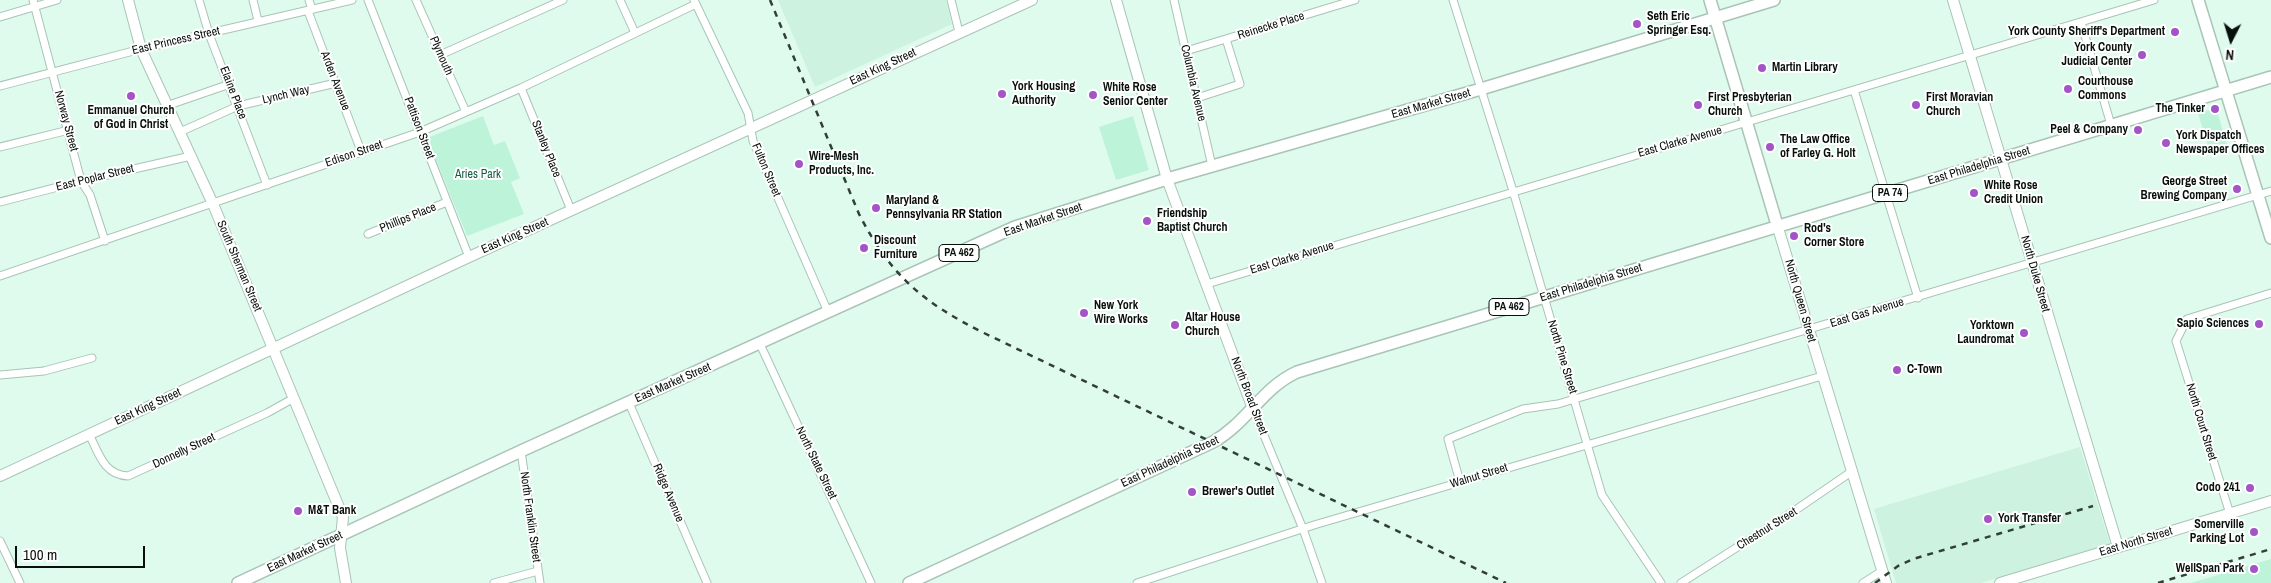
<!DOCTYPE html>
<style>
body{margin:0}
#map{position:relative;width:2271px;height:583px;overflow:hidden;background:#dffbed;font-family:"Archivo Narrow",sans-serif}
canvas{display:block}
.north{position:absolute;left:2206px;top:15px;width:50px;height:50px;-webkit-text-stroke:4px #fff;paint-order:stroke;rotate:185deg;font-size:14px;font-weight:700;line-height:20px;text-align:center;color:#07100b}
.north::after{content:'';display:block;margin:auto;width:18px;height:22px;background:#07100b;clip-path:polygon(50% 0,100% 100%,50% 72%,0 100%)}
.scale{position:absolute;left:15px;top:546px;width:130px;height:22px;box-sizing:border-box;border:2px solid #07100b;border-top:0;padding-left:6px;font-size:15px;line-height:18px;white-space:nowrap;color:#07100b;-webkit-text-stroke:4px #fff;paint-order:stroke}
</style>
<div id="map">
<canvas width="2271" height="583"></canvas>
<div class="north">N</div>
<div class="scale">100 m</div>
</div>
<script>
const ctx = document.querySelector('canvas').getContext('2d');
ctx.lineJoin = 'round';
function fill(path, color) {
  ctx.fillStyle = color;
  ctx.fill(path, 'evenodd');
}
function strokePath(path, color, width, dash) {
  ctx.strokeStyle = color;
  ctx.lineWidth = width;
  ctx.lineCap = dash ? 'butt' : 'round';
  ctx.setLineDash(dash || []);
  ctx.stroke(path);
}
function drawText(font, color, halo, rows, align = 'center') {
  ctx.font = font + ' "Archivo Narrow",sans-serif';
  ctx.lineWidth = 4;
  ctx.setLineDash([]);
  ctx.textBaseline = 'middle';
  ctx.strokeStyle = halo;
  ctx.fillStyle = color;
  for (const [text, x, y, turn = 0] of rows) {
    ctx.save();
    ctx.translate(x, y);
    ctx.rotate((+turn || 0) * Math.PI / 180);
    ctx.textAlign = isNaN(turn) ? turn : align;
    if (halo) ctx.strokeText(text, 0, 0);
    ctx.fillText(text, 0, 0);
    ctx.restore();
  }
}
fill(new Path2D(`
 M778,0H946L952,24L815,87Z
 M2080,447L2110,544L1981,583H1896L1874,509Z`), '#cdf2df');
fill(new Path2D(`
 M2216,108L2228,148L2210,153L2198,113Z
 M483,116L494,145L505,141L520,178L511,182L524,214L467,236L427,138Z
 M1133,116L1149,170L1116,180L1099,127Z
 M2271,559V583H2190L2201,580Z`), '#bdf4d9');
const street = new Path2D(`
 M33,0L81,181L90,195L105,241
 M199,0L209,34L267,185
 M253,0L258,21
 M309,0L312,10
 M368,0L469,257
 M416,0L466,112
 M620,0L635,33
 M694,0L748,113L753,141L828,312
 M951,0L959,32
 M1174,0L1212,166
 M1453,0L1513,191L1602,495L1661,583
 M308,11L361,151
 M0,17L57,0
 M2081,22L2111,125
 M1186,51L1355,0
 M440,55L563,0
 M0,86L141,49L352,0
 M521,88L571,210
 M1854,90L1918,298
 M1197,98L1240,84L1226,39
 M169,105L230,84
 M180,132L238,106L336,83
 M0,147L69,130
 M0,202L81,181L191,156
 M368,234L447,202
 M0,276L420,132L521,88L696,4
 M1207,284L2154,0
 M760,344L871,583
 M0,375L44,371L92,358
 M629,403L707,583
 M1253,409L1303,529L1322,583
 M89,434C99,454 104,475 128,476L267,413L294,398
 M521,451L540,583
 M1460,482L1448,439L1523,409L1558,404L2271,191
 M2230,514L2176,341L2187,319L2271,293
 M0,541L20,583
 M494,583L538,571
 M1137,583L1314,525L1822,376
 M1681,583L1797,509L1851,472
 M1863,583L1882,571`);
const secondary = new Path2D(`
 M128,0L141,49L213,204L343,517L340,548L346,583
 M1116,0L1167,179L1253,409
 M1953,0L2118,547
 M1778,228L1886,583
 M0,476L469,257L1032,0
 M2000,583L2271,501`);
const primary = new Path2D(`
 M1710,0L1778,228
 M2198,0L2271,238
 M238,583L521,451L1015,227L1167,179L1481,89L1774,0
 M909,583L1213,442C1247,423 1262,388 1297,372L2271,77`);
strokePath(street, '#a9c4b6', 9);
strokePath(secondary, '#a9c4b6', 12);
strokePath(primary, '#a9c4b6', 14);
strokePath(street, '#fff', 7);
strokePath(secondary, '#fff', 10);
strokePath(primary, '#fff', 11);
strokePath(new Path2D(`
 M770,0L859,214C891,276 922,302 984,333L1506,583
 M1875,583L1898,566L1913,559L2093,506
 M2158,583L2271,549`), '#323f38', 2.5, [6, 6]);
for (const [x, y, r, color] of [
 [1637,24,5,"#a355c7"],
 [2175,32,5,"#a355c7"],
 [2142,55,5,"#a355c7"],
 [1762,68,5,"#a355c7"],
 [2068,89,5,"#a355c7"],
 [1002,94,5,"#a355c7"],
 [1093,95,5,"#a355c7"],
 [131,96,5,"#a355c7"],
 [1698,105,5,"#a355c7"],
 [1916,105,5,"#a355c7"],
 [2215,109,5,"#a355c7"],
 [2138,130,5,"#a355c7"],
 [2166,143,5,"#a355c7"],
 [1770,147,5,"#a355c7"],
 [799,164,5,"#a355c7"],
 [2237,189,5,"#a355c7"],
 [1974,193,5,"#a355c7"],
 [876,208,5,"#a355c7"],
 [1147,221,5,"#a355c7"],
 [1794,236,5,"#a355c7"],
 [864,248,5,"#a355c7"],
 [1084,313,5,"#a355c7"],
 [2259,324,5,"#a355c7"],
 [1175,325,5,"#a355c7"],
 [2024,333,5,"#a355c7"],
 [1897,370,5,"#a355c7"],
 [2250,488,5,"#a355c7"],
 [1192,492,5,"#a355c7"],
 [298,511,5,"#a355c7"],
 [1988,519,5,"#a355c7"],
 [2254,532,5,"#a355c7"],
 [2254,569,5,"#a355c7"]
]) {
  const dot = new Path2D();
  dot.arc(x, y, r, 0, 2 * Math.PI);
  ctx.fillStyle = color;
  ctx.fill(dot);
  strokePath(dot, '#fff', 2);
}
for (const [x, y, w] of [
 [1890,193,35],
 [959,253,40],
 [1509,307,40]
]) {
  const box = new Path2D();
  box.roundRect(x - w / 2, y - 8.5, w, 17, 4);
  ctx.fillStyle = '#fff';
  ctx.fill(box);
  strokePath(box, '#07100b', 1);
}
drawText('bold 11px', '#07100b', null, [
 ["PA 74",1890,193],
 ["PA 462",959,253],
 ["PA 462",1509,307]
]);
drawText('bold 12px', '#07100b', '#fff', [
 ["Seth Eric",1647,17],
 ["Springer Esq.",1647,31],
 ["York County Sheriff's Department",2165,32,"right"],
 ["York County",2132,48,"right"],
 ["Judicial Center",2132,62,"right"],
 ["Martin Library",1772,68],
 ["Courthouse",2078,82],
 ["Commons",2078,96],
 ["York Housing",1012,87],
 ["Authority",1012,101],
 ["White Rose",1103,88],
 ["Senior Center",1103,102],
 ["First Presbyterian",1708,98],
 ["Church",1708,112],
 ["First Moravian",1926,98],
 ["Church",1926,112],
 ["The Tinker",2205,109,"right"],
 ["Emmanuel Church",131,111,"center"],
 ["of God in Christ",131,125,"center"],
 ["Peel & Company",2128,130,"right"],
 ["York Dispatch",2176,136],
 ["Newspaper Offices",2176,150],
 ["The Law Office",1780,140],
 ["of Farley G. Holt",1780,154],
 ["Wire-Mesh",809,157],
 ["Products, Inc.",809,171],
 ["George Street",2227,182,"right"],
 ["Brewing Company",2227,196,"right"],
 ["White Rose",1984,186],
 ["Credit Union",1984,200],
 ["Maryland &",886,201],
 ["Pennsylvania RR Station",886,215],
 ["Friendship",1157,214],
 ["Baptist Church",1157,228],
 ["Rod's",1804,229],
 ["Corner Store",1804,243],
 ["Discount",874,241],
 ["Furniture",874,255],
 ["New York",1094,306],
 ["Wire Works",1094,320],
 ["Altar House",1185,318],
 ["Church",1185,332],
 ["Sapio Sciences",2249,324,"right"],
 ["Yorktown",2014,326,"right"],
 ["Laundromat",2014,340,"right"],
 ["C-Town",1907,370],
 ["Codo 241",2240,488,"right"],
 ["Brewer's Outlet",1202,492],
 ["M&T Bank",308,511],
 ["York Transfer",1998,519],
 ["Somerville",2244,525,"right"],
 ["Parking Lot",2244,539,"right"],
 ["WellSpan Park",2244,569,"right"]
], 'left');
drawText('12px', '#07100b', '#fff', [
 ["Reinecke Place",1271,26,-17],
 ["East Princess Street",176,41,-13],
 ["Plymouth",441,56,66],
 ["East King Street",883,67,-25],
 ["Arden Avenue",335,81,69],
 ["Columbia Avenue",1193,83,77],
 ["Elaine Place",233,93,69],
 ["Lynch Way",286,95,-13],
 ["East Market Street",1431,104,-16],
 ["Norway Street",66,121,75],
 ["Pattison Street",419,128,69],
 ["East Clarke Avenue",1680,142,-16],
 ["Stanley Place",546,149,68],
 ["Edison Street",354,154,-19],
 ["East Philadelphia Street",1979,166,-17],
 ["Fulton Street",766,170,67],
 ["East Poplar Street",95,178,-14],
 ["Phillips Place",408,218,-22],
 ["East Market Street",1043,220,-19],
 ["East King Street",515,236,-24],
 ["East Clarke Avenue",1292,258,-17],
 ["South Sherman Street",239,266,67],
 ["North Duke Street",2035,274,74],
 ["East Philadelphia Street",1591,283,-17],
 ["North Queen Street",1800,301,74],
 ["East Gas Avenue",1867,313,-17],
 ["North Pine Street",1562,357,73],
 ["East Market Street",673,383,-24],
 ["North Broad Street",1249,396,69],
 ["East King Street",148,407,-25],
 ["North Court Street",2201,422,73],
 ["Donnelly Street",184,451,-25],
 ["East Philadelphia Street",1170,462,-25],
 ["North State Street",816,463,64],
 ["Walnut Street",1479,476,-17],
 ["Ridge Avenue",668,493,67],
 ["North Franklin Street",530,517,82],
 ["Chestnut Street",1767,529,-32],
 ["East North Street",2136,542,-17],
 ["East Market Street",305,552,-25]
]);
drawText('12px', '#165a40', '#fff', [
 ["Aries Park",478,175]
]);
</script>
